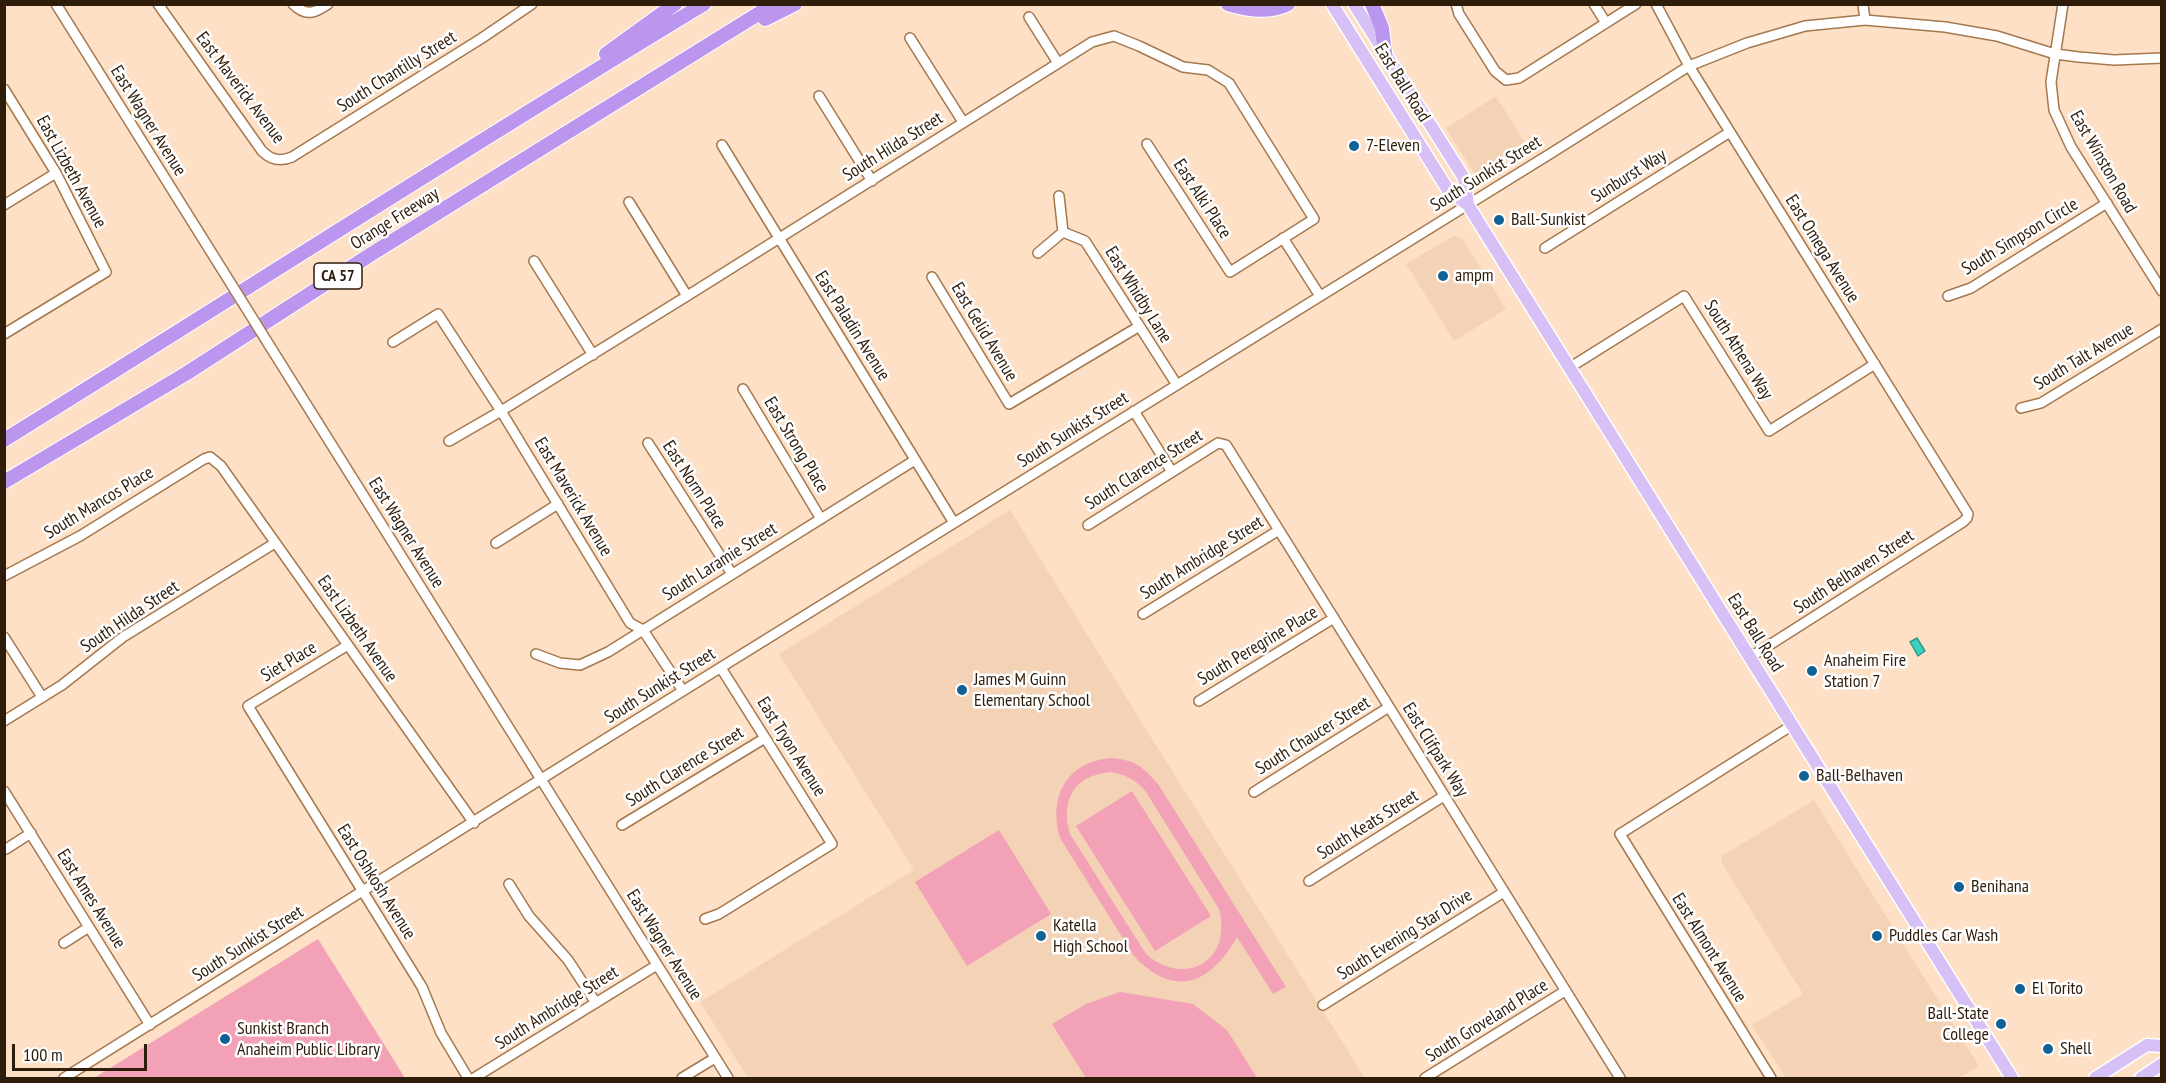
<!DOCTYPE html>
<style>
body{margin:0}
#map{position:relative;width:2166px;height:1083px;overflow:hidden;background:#fee0c6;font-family:"PT Sans Narrow",sans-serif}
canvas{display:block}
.frame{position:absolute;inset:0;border:6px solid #2f1d0c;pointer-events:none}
.scale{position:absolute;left:12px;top:1044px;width:135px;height:27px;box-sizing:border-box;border:3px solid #2f1d0c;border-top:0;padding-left:8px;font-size:18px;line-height:21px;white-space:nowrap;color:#2f1d0c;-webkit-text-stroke:4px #fff;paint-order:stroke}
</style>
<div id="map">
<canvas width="2166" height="1083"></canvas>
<div class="frame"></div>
<div class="scale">100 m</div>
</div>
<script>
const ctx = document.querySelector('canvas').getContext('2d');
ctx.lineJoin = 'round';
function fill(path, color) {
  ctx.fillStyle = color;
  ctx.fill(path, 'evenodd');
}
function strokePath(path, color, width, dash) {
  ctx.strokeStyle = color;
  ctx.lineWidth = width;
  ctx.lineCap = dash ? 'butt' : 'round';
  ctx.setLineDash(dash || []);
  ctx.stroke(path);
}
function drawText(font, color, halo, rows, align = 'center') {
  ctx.font = font + ' "PT Sans Narrow",sans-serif';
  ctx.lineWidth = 5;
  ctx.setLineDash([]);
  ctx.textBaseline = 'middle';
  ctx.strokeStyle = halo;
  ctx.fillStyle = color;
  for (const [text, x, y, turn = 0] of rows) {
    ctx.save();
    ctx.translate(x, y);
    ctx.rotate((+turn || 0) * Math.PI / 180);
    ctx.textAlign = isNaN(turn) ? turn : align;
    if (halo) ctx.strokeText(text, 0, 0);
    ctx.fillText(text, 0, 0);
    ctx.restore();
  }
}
fill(new Path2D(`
 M1496,96L1527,146L1481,175L1474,173L1446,128Z
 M1453,236L1459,237L1464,241L1506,309L1454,341L1406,264Z
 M1010,510L1144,726L1365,1078H748L700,1002L914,870L779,654Z
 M1814,800L1979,1066L1959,1078H1786L1752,1025L1803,994L1721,862L1722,856Z`), '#f4d2b6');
fill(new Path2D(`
 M1111,758C1135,760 1142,766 1158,784L1286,987L1273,994L1237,937C1211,984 1174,999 1134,956L1060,838C1048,797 1066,762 1111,758ZM1111,772C1127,775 1136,780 1146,792L1219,909C1233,961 1185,988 1146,954L1070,834C1060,800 1074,775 1111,772Z
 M1132,791L1211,916L1155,951L1076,826Z
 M999,830L1051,914L967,966L915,882Z
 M318,939L405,1078H94Z
 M1120,992L1193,1004L1227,1030L1257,1078H1086L1052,1024L1086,1004Z`), '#f2a1b6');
const water = new Path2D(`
 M1917,638L1925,651L1918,656L1910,642Z`);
fill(water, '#39d0bd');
strokePath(water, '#369a88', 1.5);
const minor = new Path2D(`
 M56,4L223,271
 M158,4L262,151C271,160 280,162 292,157L482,38L532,4
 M293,4C306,17 315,13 328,4
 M1456,4L1459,14L1495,71L1506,80L1519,78L1636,4
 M1594,4L1606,23
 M1656,4L1689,66L1730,132L1968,514L1967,518L1963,522L1749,658
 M1863,4L1865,20
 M2063,4L2051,82L2054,110L2071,147L2162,291
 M1029,17L1058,63
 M910,38L963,122
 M4,89L56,173L106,272L4,334
 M819,96L872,181
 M722,145L954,523
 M629,202L687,296
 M4,205L56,173
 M1063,232L1085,241L1177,385
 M1283,238L1320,296
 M1545,248L1730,132
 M1038,253L1063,232L1059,196
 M534,261L593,355
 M932,277L1009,404L1138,327
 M1948,296L1971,288L2107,203
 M393,342L438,314L501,411L630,623L643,630L683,691
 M271,348L728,1078
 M1569,368L1684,296L1769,431L1875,364
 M743,389L821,519
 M2021,408L2041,403L2162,329
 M1134,411L1172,472
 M449,441L501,411L687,296L1092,42L1114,36L1139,46L1183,67L1208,70L1229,83L1314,219L1230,272L1147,144
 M648,443L732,574
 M1088,525L1218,443L1226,445L1620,1078
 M496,543L558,504
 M4,576L80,536L204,459L210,457L221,466L474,823
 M1143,614L1279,530
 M4,637L42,697
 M348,645L248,706L422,987L441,1033L468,1078
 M536,654L560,663L580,665L608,652L915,460
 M1199,701L1334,618
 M4,721L62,685L123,637L275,543
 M4,791L150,1025
 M1254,792L1389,707
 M622,825L765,738
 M6,849L31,833
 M1309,881L1444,796
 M509,884L529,916L568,960L596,1003
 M705,919L719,914L832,844L721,668
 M64,943L89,927
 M1323,1005L1504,892
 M64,1078L594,746L1553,152L1689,66L1747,43L1805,26L1865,20L1945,27L1997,36L2055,54L2079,57L2114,60L2162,58
 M474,1078L657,965
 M682,1078L715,1058
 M1425,1078L1565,991
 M1771,1078L1620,834L1791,726`);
const major = new Path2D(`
 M1332,4L1448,190L1468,205L2012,1078
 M1354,4L1464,178L1468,205
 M2095,1078L2147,1045L2162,1046
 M2141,1078L2162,1064`);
const highway = new Path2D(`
 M1228,4C1247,10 1270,13 1288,4
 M1372,4L1382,28L1385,53
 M765,19L795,4
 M606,54L675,4
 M4,440C238,295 469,146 704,4
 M4,482L187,373L373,253L774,4`);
strokePath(minor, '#a5784e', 12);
strokePath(major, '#fff', 15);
strokePath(highway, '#fff', 16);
strokePath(minor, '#fff', 9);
strokePath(major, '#d6c0f5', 12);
strokePath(highway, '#bb96ee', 14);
const minorBridge = new Path2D(`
 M223,271L271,348`);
strokePath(minorBridge, '#a5784e', 12, []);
strokePath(minorBridge, '#fff', 9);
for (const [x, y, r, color] of [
 [1354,146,6,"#106294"],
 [1499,220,6,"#106294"],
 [1443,276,6,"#106294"],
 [1812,671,6,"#106294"],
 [962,690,6,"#106294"],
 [1804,776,6,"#106294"],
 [1959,887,6,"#106294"],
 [1041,936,6,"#106294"],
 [1877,936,6,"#106294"],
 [2020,989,6,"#106294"],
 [2001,1024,6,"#106294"],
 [225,1039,6,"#106294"],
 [2048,1049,6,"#106294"]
]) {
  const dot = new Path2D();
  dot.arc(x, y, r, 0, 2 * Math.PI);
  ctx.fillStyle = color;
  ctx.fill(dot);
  strokePath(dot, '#fff', 2);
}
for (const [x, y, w] of [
 [338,276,48]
]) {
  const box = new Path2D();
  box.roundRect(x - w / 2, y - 13, w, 26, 4.5);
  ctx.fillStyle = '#fff';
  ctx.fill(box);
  strokePath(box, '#2f1d0c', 1.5);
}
drawText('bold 16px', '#2f1d0c', null, [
 ["CA 57",338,276]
]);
drawText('18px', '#2f1d0c', '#fff', [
 ["South Chantilly Street",397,72,-32],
 ["East Ball Road",1402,83,58],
 ["East Maverick Avenue",240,88,53],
 ["East Wagner Avenue",148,121,58],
 ["South Hilda Street",893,147,-32],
 ["East Winston Road",2103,162,60],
 ["East Lizbeth Avenue",71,172,61],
 ["South Sunkist Street",1486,174,-32],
 ["Sunburst Way",1629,176,-32],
 ["East Alki Place",1202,199,57],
 ["Orange Freeway",395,219,-32],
 ["South Simpson Circle",2020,237,-31],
 ["East Omega Avenue",1822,249,58],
 ["East Whidby Lane",1138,295,58],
 ["East Paladin Avenue",852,326,58],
 ["East Gelid Avenue",984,332,59],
 ["South Athena Way",1738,350,58],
 ["South Talt Avenue",2084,357,-31],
 ["South Sunkist Street",1073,430,-32],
 ["East Strong Place",796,445,59],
 ["South Clarence Street",1144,470,-32],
 ["East Norm Place",694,485,57],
 ["East Maverick Avenue",573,497,59],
 ["South Mancos Place",99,503,-31],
 ["East Wagner Avenue",406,533,58],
 ["South Ambridge Street",1202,558,-32],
 ["South Laramie Street",720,562,-32],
 ["South Belhaven Street",1854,572,-33],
 ["South Hilda Street",130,617,-34],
 ["East Lizbeth Avenue",357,629,55],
 ["East Ball Road",1755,633,58],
 ["South Peregrine Place",1258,646,-31],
 ["Siet Place",289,662,-31],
 ["South Sunkist Street",660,686,-32],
 ["South Chaucer Street",1313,736,-32],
 ["East Tryon Avenue",791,747,58],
 ["East Clifpark Way",1435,750,58],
 ["South Clarence Street",685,767,-32],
 ["South Keats Street",1368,825,-32],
 ["East Oshkosh Avenue",376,882,58],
 ["East Ames Avenue",91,899,58],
 ["South Evening Star Drive",1405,935,-32],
 ["South Sunkist Street",248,944,-32],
 ["East Wagner Avenue",664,945,58],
 ["East Almont Avenue",1709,948,58],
 ["South Ambridge Street",557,1008,-32],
 ["South Groveland Place",1487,1021,-32]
]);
drawText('18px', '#2f1d0c', '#fff', [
 ["7-Eleven",1366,146],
 ["Ball-Sunkist",1511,220],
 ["ampm",1455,276],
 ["Anaheim Fire",1824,661],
 ["Station 7",1824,682],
 ["James M Guinn",974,680],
 ["Elementary School",974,701],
 ["Ball-Belhaven",1816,776],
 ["Benihana",1971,887],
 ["Katella",1053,926],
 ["High School",1053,947],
 ["Puddles Car Wash",1889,936],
 ["El Torito",2032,989],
 ["Ball-State",1989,1014,"right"],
 ["College",1989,1035,"right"],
 ["Sunkist Branch",237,1029],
 ["Anaheim Public Library",237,1050],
 ["Shell",2060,1049]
], 'left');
</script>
